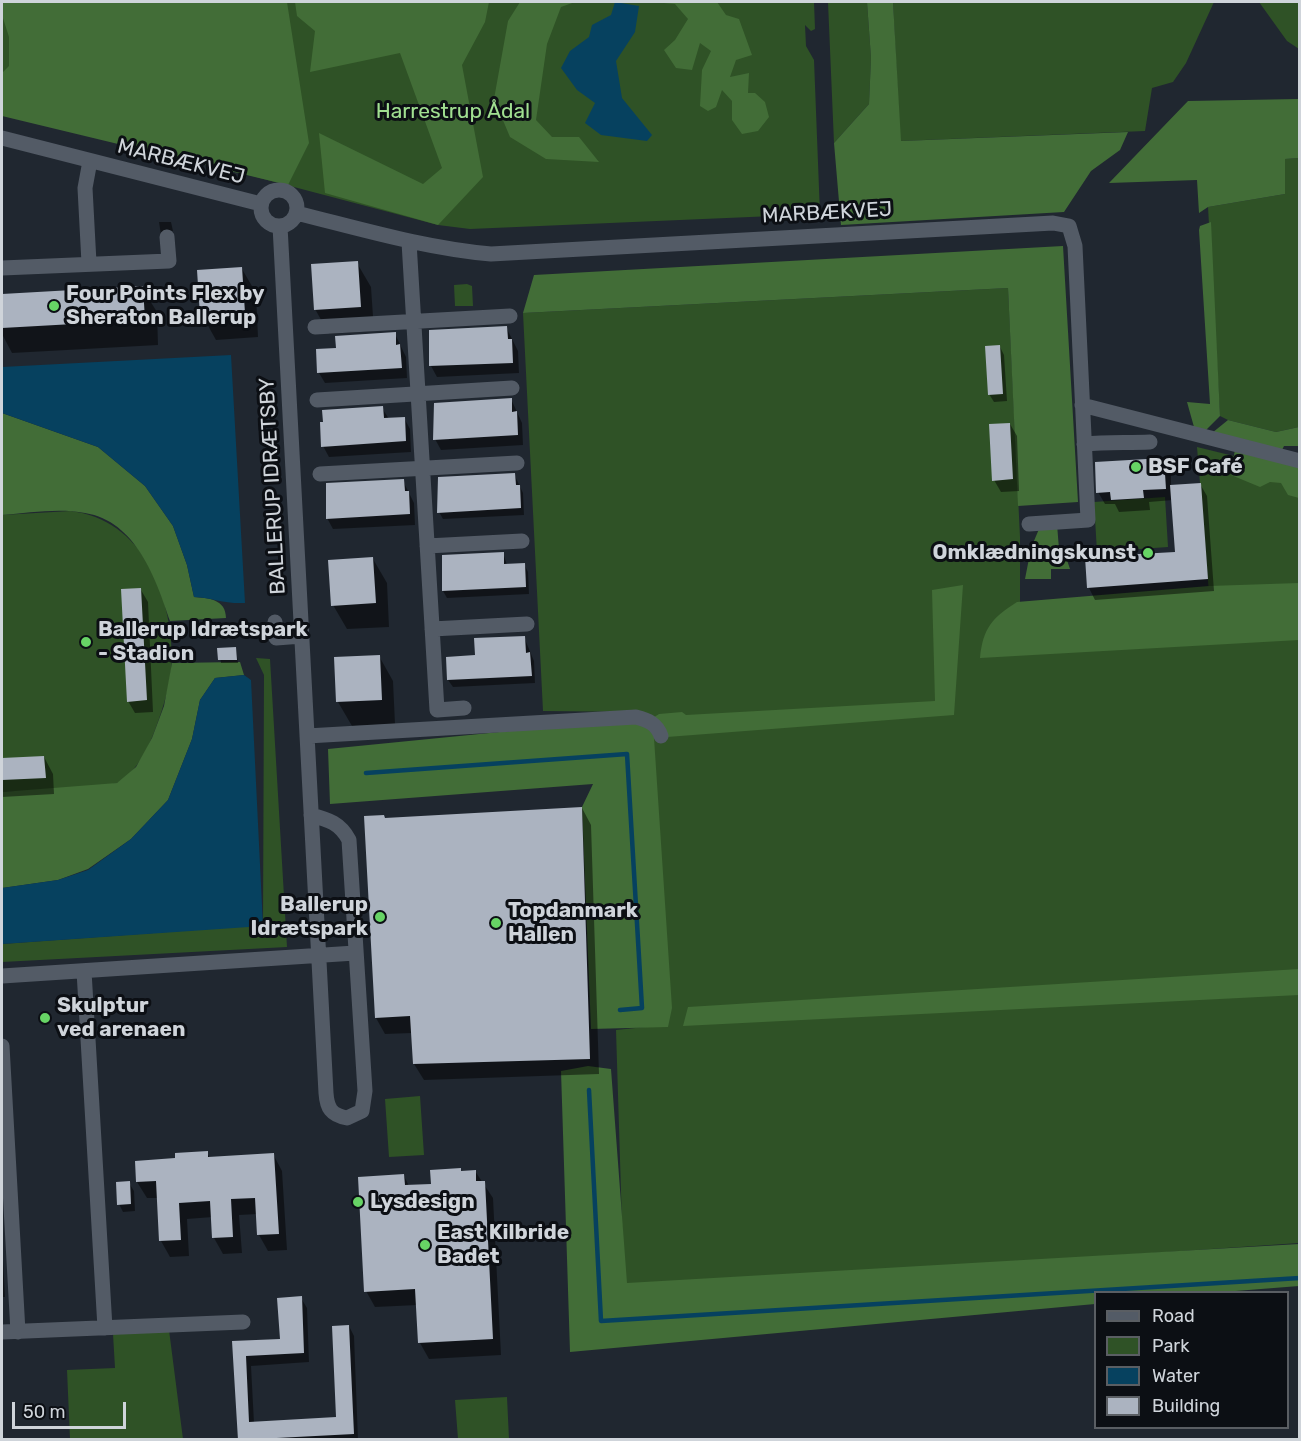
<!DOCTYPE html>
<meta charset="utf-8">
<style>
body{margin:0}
#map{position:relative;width:1301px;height:1441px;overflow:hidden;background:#202730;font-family:Rubik,sans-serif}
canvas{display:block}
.frame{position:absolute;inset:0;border:3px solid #cfd4da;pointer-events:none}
.legend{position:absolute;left:1094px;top:1291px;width:195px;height:138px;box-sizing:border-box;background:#0c0f14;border:2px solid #5a5e63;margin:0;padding:8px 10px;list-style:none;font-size:18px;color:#cfd4da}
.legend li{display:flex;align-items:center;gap:12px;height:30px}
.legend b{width:30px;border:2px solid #5a5e63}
.scale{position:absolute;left:12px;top:1402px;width:114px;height:27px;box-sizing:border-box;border:3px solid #cfd4da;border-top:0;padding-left:8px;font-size:18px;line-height:21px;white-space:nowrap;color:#cfd4da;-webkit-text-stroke:4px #0c0f14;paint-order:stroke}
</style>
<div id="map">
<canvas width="1301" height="1441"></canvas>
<div class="frame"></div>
<ul class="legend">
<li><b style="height:8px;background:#535b66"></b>Road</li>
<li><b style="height:16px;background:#2f5226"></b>Park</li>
<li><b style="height:16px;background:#06415f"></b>Water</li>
<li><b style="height:16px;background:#abb3c0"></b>Building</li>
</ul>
<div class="scale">50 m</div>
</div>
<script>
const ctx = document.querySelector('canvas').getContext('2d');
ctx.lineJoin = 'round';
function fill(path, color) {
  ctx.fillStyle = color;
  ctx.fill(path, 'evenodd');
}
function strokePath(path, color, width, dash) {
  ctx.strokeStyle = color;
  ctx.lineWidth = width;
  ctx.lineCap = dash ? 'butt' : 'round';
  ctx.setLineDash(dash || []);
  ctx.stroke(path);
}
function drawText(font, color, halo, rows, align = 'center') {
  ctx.font = font + ' Rubik,sans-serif';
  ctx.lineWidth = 6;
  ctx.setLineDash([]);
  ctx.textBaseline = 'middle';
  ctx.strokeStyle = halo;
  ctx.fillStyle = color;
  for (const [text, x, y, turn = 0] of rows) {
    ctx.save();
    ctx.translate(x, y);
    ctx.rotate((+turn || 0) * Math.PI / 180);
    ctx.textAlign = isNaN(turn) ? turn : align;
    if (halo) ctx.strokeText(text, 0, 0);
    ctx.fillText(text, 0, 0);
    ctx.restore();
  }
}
fill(new Path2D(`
 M2,2H814L815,29L811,31L805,25L806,46L814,60L820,214L470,229L438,225L2,110Z
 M828,2H867L871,58L869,104L834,143Z
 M893,2H1214L1186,63L1173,82L1152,88L1145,131L900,141Z
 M1259,2H1299V49L1287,41Z
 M1299,158V427L1276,432L1228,420L1220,416L1208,207L1285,194V159Z
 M467,284L472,286L473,306H455L454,285Z
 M1008,288L1020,537V654L1299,635V1243L624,1289L616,1030L664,1025L641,712L543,711L523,313Z
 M1197,447L1299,472V604L1210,605Z
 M1165,497L1168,547L1097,552L1094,502Z
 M70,511C143,519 172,595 172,660C171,682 164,706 156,727C149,747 138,770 119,782C107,789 21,791 2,792V515Z
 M256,658L270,659L287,947L2,962V944L263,925L264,675Z
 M420,1096L424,1155L389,1157L385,1099Z
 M169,1330L183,1439H70L67,1370L115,1368L113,1334Z
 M507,1397L509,1439H458L455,1400Z`), '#2f5226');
fill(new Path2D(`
 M2,2H287L309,143L288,185L2,116V73L9,66V37L2,15Z
 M295,2H489L485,22L462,65L483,177L438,225L325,193L319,133L423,184L442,168L400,53L310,72L315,31L297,16Z
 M520,2H575L561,7L547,44L536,120L552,137H579L599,162L546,159L510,137L494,99L508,21Z
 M652,2H717L726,15L739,19L752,55L736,60L730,77L749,73L748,93H755L765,102L769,117L758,131L742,134L732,120V101L722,90L716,107L708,111L700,106L702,70L711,51L700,43L692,70L676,68L664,50L675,40L688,19L675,4Z
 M867,2H893L901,141L1128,132L1120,150L1091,171L1064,212L841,225L834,143L869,104L871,58Z
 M1299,99V158L1285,159V194L1208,207L1199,213L1197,180L1109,183L1188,101Z
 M1211,222L1220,416L1205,431L1194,427L1187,402L1210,404L1199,230L1200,226Z
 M1063,246L1078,502L1018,506L1008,288L523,313L534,275Z
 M2,413L98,447L145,486L173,526L187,565L194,597C208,598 226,599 226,618L170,621C156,579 136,521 85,513C58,508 29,513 2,515Z
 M1228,420L1276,432L1299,427V446H1284L1281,452L1212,433Z
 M1235,449L1299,461V498L1288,495L1281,483L1270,482L1260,487L1231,475Z
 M1057,524L1059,549L1065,554L1070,569H1051V579H1025L1031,548L1039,529Z
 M1299,583V640L980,658C983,628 992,618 1017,602L1209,586Z
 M963,585L954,715L654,738L672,1008L668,1027L591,1029L582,807L593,784L330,804L328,749L540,728L645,723L659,714L682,712L686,715L935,701L932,590Z
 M240,662L244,675L215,678L200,700L192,739L168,800L131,839L88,869L58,880L2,888V792L117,783L136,767L152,738L164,706L172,663Z
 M1299,969V995L683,1026L688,1007Z
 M588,1066L611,1069L627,1283L1299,1244V1286L1223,1292H1096L1095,1304L570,1352L561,1071Z`), '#426d37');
fill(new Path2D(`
 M615,2L639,6L635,32L616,61L622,98L652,135L647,141L601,135L585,123L595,103L577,90L561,68L570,51L589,37L592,25L611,15Z
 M231,355L245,603C224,604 213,598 194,597L187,565L173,526L145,486L98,447L2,413V367Z
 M244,675L251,680L263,926L2,944V888L58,880L88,870L131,839L168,800L192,739L200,700L215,678Z`), '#06415f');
fill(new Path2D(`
 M159,222H171L173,231L168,230L161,235Z
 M357,263L371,287L374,331L329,334L315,309Z
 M242,269L256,293L258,337L216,340L202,315Z
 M142,288L157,312L158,345L12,353L2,334V296Z
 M506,327L518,351L519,373L437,377L431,366V332Z
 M395,334L406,357L407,378L325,383L319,373L337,350Z
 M1000,347L1004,355L1007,401L994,402L989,394Z
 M511,399L522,423L523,445L441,450L435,439Z
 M382,408L389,419L404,418L410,429L411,452L329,457L323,446Z
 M1010,424L1017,436L1019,491L1001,492L994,480Z
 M1164,459L1171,471V486L1200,484L1207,496L1214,591L1095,600L1089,588L1087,558L1176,553L1173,500L1149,502L1150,510L1119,512L1115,504H1105L1098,492Z
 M514,474L523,493L524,515L443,519L439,512Z
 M403,481L414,503L415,525L333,529L327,518Z
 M503,553L507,565L524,564L528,572L529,594L447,598L443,591Z
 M373,559L387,583L389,627L347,629L333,605Z
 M141,590L148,602L153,712L135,713L128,701Z
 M524,637L534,661L535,683L453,687L448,680L476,657Z
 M219,649H236L238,663H221Z
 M379,656L393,681L395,724L352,726L338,702Z
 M44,757L53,774L54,794L2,797V760Z
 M582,808L591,825L599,1074L424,1080L414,1064L412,1033L385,1034L376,1018L385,820Z
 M207,1153L210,1158L273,1154L282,1171L287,1250L268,1251L259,1235L258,1214L239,1215L242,1253L223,1254L214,1238L213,1217L187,1219L189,1256L170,1257L161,1241L158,1198H147L137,1182L177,1159Z
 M475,1171L493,1198L501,1355L429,1359L420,1343L418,1305L375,1307L366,1291L404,1176L409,1186L432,1185L461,1172Z
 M129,1183L134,1191L135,1211L123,1212L119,1204Z
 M2,1241L5,1297H2Z
 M301,1298L307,1308L309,1362L251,1366L254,1423L337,1419L349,1326L354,1336L358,1440H239L234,1343L282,1340Z`), '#0007');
strokePath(new Path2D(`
 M366,773L627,754L642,1008L620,1010
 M589,1090L601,1321L1300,1278`), '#06415f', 4.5);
fill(new Path2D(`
 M358,261L361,307L314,310L311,264Z
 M242,267L245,313L200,316L197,270Z
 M143,286L145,320L2,328V294Z
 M507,326L508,339H512L513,363L429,366V330Z
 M396,332V345L400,344L402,368L317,373L316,349L336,348L335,336Z
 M1000,345L1003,394L988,395L985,346Z
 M512,398V412L517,411L518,435L433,440L434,403Z
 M383,406L384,418L405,417L406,441L321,447L320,422H323L322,410Z
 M1010,423L1013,479L992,481L989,424Z
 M1164,458L1166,489L1143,490L1144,498L1111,500L1110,492L1096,493L1095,462Z
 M515,473L516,485H520L521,508L437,513L438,477Z
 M404,479L405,491H409L410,514L326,519V483Z
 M1201,483L1208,579L1087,588L1085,557L1175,552L1170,485Z
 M504,552V564L525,563L526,587L442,591V555Z
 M373,557L376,603L331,606L328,560Z
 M141,588L147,700L127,702L121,589Z
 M525,636L526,653L530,652L532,676L447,680L446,657L475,655L474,638Z
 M236,647L237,660H218L217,648Z
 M380,655L382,700L336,702L334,657Z
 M44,756L46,778L2,780V758Z
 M582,807L590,1059L413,1064L410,1016L375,1018L364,816L384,815L385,818Z
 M208,1151V1157L274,1153L279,1234L257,1235L255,1198L231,1199L233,1237L212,1238L210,1201L179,1203L181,1240L159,1241L156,1181L136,1182L135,1161L175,1158V1153Z
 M461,1168V1171L476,1170V1181H485L493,1339L418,1343L415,1289L364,1292L358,1177L404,1174L405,1185L431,1184L430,1170Z
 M130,1181L131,1204L117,1205L116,1182Z
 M302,1296L304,1353L246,1356L249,1422L336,1417L332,1326L349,1325L354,1434L238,1440L232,1341L280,1339L277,1298Z`), '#abb3c0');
strokePath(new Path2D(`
 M2,138L261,204
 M261 208a18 18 0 1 1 36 0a18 18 0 1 1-36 0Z
 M296,213C361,229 424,248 491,254L1053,223L1069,226L1075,246L1088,520L1029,524
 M280,226L326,1093C327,1108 331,1115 347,1118L362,1111L365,1091L349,840C340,823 329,820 311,815
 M409,242L437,710L464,708
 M89,263L85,188L90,161
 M2,268L169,261L167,237
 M315,327L510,316
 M317,400L512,388
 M1082,405L1300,461
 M1084,444C1107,442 1127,443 1150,442
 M320,474L517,463
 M427,546L522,541
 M275,622L276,638L302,636
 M432,629L527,624
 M307,736L636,717C648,720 657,724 661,736
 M84,971L105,1328
 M2,976L355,953
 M2,1046L18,1332
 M2,1332L243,1322`), '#535b66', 15);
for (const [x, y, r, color] of [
 [54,306,6,"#67d465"],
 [1136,467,6,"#67d465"],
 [1148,553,6,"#67d465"],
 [86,642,6,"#67d465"],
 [380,917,6,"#67d465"],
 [496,923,6,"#67d465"],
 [45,1018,6,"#67d465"],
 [358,1202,6,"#67d465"],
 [425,1245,6,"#67d465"]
]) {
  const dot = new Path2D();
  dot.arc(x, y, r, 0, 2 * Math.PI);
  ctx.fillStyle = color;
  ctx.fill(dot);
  strokePath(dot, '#0c0f14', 2);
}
drawText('21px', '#a1e091', '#0c0f14', [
 ["Harrestrup Ådal",453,112]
]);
drawText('21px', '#cfd4da', '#0c0f14', [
 ["MARBÆKVEJ",181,162,14],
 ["MARBÆKVEJ",827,213,-3],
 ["BALLERUP IDRÆTSBY",273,486,-93]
]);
drawText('bold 21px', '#cfd4da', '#0c0f14', [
 ["Four Points Flex by",66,294],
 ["Sheraton Ballerup",66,318],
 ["BSF Café",1148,467],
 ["Omklædningskunst",1136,553,"right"],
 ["Ballerup Idrætspark",98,630],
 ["- Stadion",98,654],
 ["Ballerup",368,905,"right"],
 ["Idrætspark",368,929,"right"],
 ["Topdanmark",508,911],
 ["Hallen",508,935],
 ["Skulptur",57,1006],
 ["ved arenaen",57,1030],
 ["Lysdesign",370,1202],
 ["East Kilbride",437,1233],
 ["Badet",437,1257]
], 'left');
</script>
